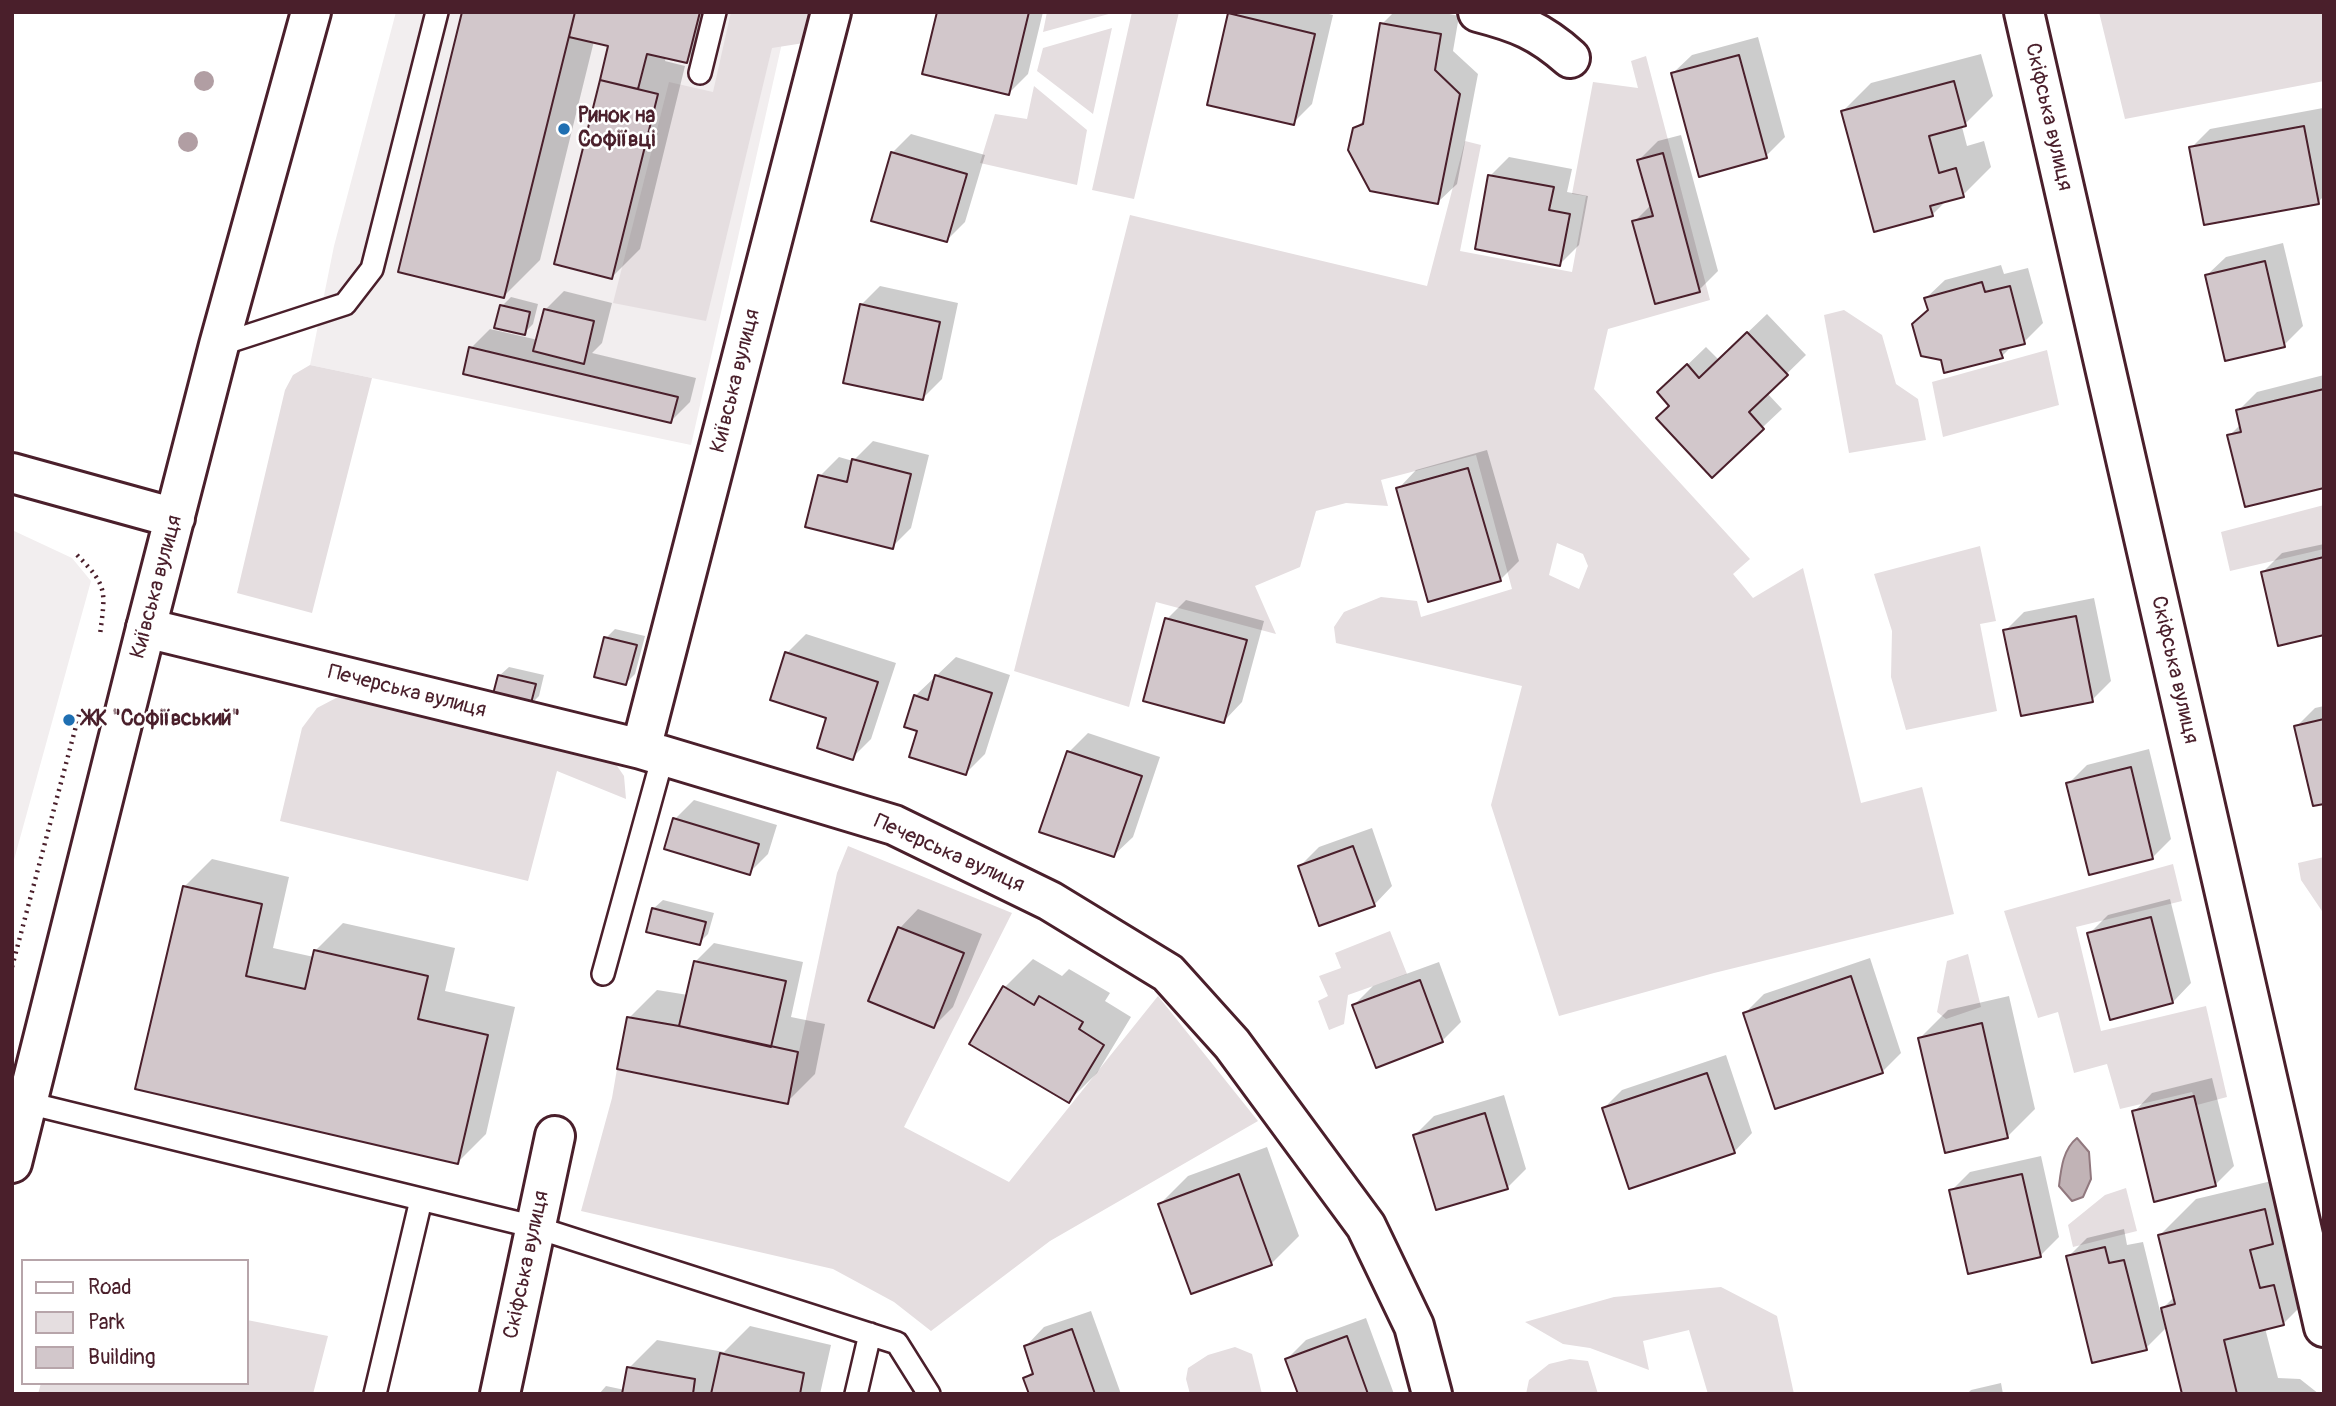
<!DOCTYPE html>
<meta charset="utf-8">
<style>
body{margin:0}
#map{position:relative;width:2336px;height:1406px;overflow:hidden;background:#fff;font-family:Pangolin,sans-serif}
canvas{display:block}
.frame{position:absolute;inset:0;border:14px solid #4a1f2b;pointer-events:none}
.legend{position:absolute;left:21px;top:1259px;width:228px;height:126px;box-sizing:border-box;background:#fff;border:2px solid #b7a5aa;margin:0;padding:9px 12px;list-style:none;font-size:21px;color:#4a1f2b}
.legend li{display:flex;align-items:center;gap:14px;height:35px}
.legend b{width:35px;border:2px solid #b7a5aa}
</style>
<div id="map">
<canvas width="2336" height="1406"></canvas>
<div class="frame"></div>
<ul class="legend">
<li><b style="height:9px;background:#fff"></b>Road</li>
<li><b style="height:19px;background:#e5dee0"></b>Park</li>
<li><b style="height:19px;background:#d2c7cb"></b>Building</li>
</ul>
</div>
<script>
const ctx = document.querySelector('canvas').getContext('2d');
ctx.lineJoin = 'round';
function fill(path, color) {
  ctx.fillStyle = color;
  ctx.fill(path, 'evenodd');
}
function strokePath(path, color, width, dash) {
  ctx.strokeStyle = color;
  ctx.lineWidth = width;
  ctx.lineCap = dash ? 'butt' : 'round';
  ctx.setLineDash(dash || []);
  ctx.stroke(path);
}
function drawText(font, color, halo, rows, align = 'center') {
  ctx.font = font + ' Pangolin,sans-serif';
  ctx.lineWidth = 5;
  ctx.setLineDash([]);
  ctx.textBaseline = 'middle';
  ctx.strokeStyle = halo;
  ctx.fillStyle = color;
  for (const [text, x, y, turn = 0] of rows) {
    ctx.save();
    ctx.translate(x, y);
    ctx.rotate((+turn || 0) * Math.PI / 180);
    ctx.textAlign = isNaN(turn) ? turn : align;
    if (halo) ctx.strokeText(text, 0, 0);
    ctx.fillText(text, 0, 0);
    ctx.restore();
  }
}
fill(new Path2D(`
 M396,12H789L691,445L310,365L334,246Z
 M12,530L72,558L91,581L12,867Z`), '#f2eeef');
fill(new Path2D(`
 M731,12H811L804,43L772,48L706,321L613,303L669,82L713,92Z
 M1047,12H1116L1043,32Z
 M1132,12H1179L1134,199L1092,190Z
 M2099,12H2324V81L2125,119Z
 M1112,28L1093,114L1037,71L1043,48Z
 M1646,56L1710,300L1608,329L1594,389L1750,559L1733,574L1753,598L1803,568L1861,803L1922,787L1954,914L1714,973L1559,1016L1491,805L1522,686L1336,643L1334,627L1344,612L1381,597L1417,601L1421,617L1512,589L1476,455L1381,480L1388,506L1346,503L1316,511L1300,567L1255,586L1276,634L1156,602L1129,707L1014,671L1130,215L1427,286L1465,141L1481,145L1460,251L1572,272L1586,196L1572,194L1593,82L1638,88L1631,61ZM1557,543L1583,554L1588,566L1579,589L1549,575Z
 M1034,86L1087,130L1077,185L980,163L995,114L1027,119Z
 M1844,310L1882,335L1896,384L1918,399L1926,440L1849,453L1824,315Z
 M2047,350L2059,405L1943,437L1932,382Z
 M310,365L372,378L312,613L237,593L285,390L293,375Z
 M2324,505V549L2230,571L2221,532Z
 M1980,546L1996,621L1980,624L1997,711L1906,730L1891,677L1892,631L1874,574Z
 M366,697L613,760L624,776L626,799L557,771L528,881L280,821L302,728L317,708L336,698Z
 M848,846L1012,913L904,1127L1009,1182L1158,996L1258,1121L1050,1241L931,1331L894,1302L833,1269L581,1211L612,1098L617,1069L788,1103L837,873Z
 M2324,857V914L2301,880L2298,863Z
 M2173,864L2182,901L2076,927L2101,1031L2206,1006L2227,1097L2197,1105L2192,1092L2120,1109L2107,1064L2074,1073L2058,1012L2038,1018L2004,911Z
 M1390,931L1407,974L1348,995L1344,1024L1329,1030L1318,1001L1328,996L1319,976L1341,968L1335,953Z
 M1968,954L1981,1007L1946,1019L1937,1012L1947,961Z
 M2126,1188L2137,1231L2073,1247L2068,1225L2105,1195Z
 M1721,1287L1777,1316L1794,1394H1708L1689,1330L1643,1341L1649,1370L1590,1348L1563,1344L1525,1322L1614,1297Z
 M247,1320L328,1336L313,1394H38L41,1383H247Z
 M1235,1347L1252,1354L1262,1394H1190L1186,1379L1188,1368L1208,1355Z
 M1570,1359L1588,1361L1598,1394H1526L1529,1380L1549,1364Z`), '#e5dee0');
const water = new Path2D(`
 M2077,1138L2089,1152L2091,1179L2083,1197L2072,1201L2059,1186C2061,1169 2063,1149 2077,1138Z`);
fill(water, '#c1b3b6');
strokePath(water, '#91787e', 2);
fill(new Path2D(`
 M463,12H720L714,33L686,61L666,57L665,61L685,66L640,249L612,277L556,263L610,45L594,41L540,260L504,296Z
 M939,12H1043L1028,74L1009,93Z
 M1232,12H1321L1333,15L1312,104L1293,123L1230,14Z
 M1394,12H1440L1459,16L1453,51L1478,74L1457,184L1438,202L1355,129L1366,118L1382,24Z
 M1758,37L1785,137L1766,156L1673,73L1692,55Z
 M1981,54L1993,96L1962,127L1967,146L1984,141L1991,167L1963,195L1948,199L1932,215L1843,111L1871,83Z
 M2323,108L2324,196L2318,202L2191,148L2210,129Z
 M911,134L985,155L965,222L946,241L892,153Z
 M1681,135L1718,271L1699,290L1634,222L1651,205L1639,160L1658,141Z
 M1509,157L1572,169L1567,192L1588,196L1579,245L1560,264L1490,176Z
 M2283,243L2303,326L2284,345L2207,275L2226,257Z
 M2001,265L2004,274L2028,268L2043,323L2024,342L2013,345L2002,356L1942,359L1926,298L1945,280Z
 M880,286L958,303L942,379L923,398L861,305Z
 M564,291L612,303L602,343L592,353L696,378L690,402L671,421L471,348L490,329L538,340L545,310Z
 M511,297L538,304L533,324L524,333L502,306Z
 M1767,314L1806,355L1767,393L1782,409L1712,475L1678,374L1706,347L1719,360Z
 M2324,375V486L2229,436L2241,424L2238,411L2257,392Z
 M873,441L929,455L911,528L892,547L820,476L839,457L853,461Z
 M1487,450L1519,561L1500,580L1398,489L1416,470Z
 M2324,544V634L2263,572L2282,553Z
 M2094,598L2111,681L2092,700L2005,631L2024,612Z
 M1186,600L1264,621L1242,702L1224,721L1167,619Z
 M615,629L645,636L635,674L626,683L606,638Z
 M806,634L896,663L871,739L852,758L787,653Z
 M956,657L1010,675L985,754L966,773L920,730L915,696Z
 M509,667L544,675L539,696L530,705L499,676Z
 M2324,706V802L2296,727L2315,708Z
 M1088,733L1160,757L1133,837L1114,855L1041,831L1069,752Z
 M2149,749L2171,839L2152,858L2068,784L2087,765Z
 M694,800L777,825L768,854L749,873L675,819Z
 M1372,828L1392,886L1374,905L1300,866L1319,847Z
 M212,859L289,877L273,948L314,957L315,951L343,923L455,948L445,991L515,1007L486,1134L458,1162L137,1088L184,887Z
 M2170,899L2191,983L2173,1002L2089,934L2108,915Z
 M663,900L714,913L708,934L699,943L653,909Z
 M918,909L982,934L953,1007L934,1026L870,1000L900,928Z
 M714,943L803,962L791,1017L825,1024L815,1074L787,1102L629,1018L657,990L688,995L695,962Z
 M1870,958L1901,1053L1882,1072L1745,1013L1764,994Z
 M1033,959L1062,976L1069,969L1110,993L1105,1001L1131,1017L1097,1073L1069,1101L1005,987Z
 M1439,962L1461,1022L1442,1041L1354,1005L1373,986Z
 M2009,996L2035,1109L2007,1137L1920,1038L1948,1010Z
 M1726,1055L1752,1133L1734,1152L1604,1108L1622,1090Z
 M2212,1078L2234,1166L2215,1185L2134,1112L2152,1093Z
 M1504,1095L1526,1169L1507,1188L1415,1135L1434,1116Z
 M1267,1147L1299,1236L1271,1264L1160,1204L1188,1176Z
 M2041,1156L2059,1237L2040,1256L1951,1191L1970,1172Z
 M2301,1174L2319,1288L2283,1324L2265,1328L2278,1378L2300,1379L2319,1394H2183L2167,1327L2146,1348L2068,1257L2087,1238L2124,1229L2127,1245L2143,1242L2160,1311L2175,1296L2160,1235L2196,1199Z
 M1091,1311L1121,1394H1031L1025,1378L1034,1370L1026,1346L1044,1327Z
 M1366,1318L1394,1394H1300L1287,1359L1306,1340Z
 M750,1326L831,1345L820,1394H599L606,1386L625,1390L629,1368L657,1340L724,1352Z
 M2001,1383L2003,1394H1967L1971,1390Z`), '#0003');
const building = new Path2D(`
 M462,12H575L504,298L398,272Z
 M575,12H700L687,63L647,54L638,89L600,80L608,46L569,37Z
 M937,12H1029L1009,95L922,74Z
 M1228,13L1315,34L1294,125L1207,105Z
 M1380,23L1441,34L1435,70L1460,94L1438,204L1370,191L1348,150L1353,128L1363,124Z
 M1739,55L1767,158L1699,177L1671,73Z
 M600,80L658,94L612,279L554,264Z
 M1954,81L1966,126L1929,136L1939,173L1956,168L1964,197L1930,206L1933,216L1874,232L1841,111Z
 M2304,126L2319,204L2204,225L2189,147Z
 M891,152L967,174L947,242L871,221Z
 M1663,153L1700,292L1655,304L1632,221L1653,216L1637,160Z
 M1488,175L1554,187L1549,210L1570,214L1560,266L1475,249Z
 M2265,261L2285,347L2225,361L2205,275Z
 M1982,282L1985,292L2010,286L2025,344L2000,350L2003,358L1944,373L1941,360L1921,356L1912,324L1928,310L1924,298Z
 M860,304L940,322L923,400L843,383Z
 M500,305L530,312L525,335L494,328Z
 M544,309L594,321L584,364L533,351Z
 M1747,332L1788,375L1749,412L1764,429L1712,478L1656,418L1669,406L1657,392L1687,364L1699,378Z
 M469,347L678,397L671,423L463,374Z
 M2324,389V488L2245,507L2227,435L2241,432L2236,410Z
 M852,459L911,474L893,549L805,527L818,475L847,482Z
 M1468,468L1501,581L1428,602L1396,488Z
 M2324,557V635L2278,646L2261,572Z
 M2076,616L2093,702L2021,716L2003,630Z
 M1165,618L1247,640L1224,723L1143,701Z
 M604,637L637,645L626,685L594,677Z
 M785,652L878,682L853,760L817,748L826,718L770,700Z
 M498,675L536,684L530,707L492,698Z
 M935,675L992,693L966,775L909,757L917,731L904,727L914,695L928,700Z
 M2324,719V804L2313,806L2294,726Z
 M1067,751L1142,776L1114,857L1039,832Z
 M2131,767L2153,859L2089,875L2066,783Z
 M673,818L759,844L750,875L664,849Z
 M1353,846L1375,906L1319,926L1298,866Z
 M183,886L262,904L246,976L305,989L314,950L428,976L418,1019L488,1035L458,1164L135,1089Z
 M652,908L706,922L700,945L646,932Z
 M2151,917L2173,1003L2110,1020L2087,933Z
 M898,927L964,953L934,1028L868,1001Z
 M694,961L786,981L771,1047L679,1026Z
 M1851,976L1883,1073L1775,1109L1743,1013Z
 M1420,980L1443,1042L1376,1068L1352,1005Z
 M1003,986L1034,1005L1039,996L1083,1022L1079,1029L1104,1045L1069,1103L969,1044Z
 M627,1017L679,1026L798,1052L788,1104L617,1069Z
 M1982,1023L2008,1138L1945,1153L1918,1038Z
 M1707,1073L1735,1153L1629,1189L1602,1108Z
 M2194,1096L2216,1186L2154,1202L2132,1111Z
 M1485,1113L1508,1189L1436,1210L1413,1135Z
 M1239,1174L1272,1265L1191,1294L1158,1204Z
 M2022,1174L2041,1257L1968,1274L1949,1190Z
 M2265,1209L2273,1244L2250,1250L2260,1288L2274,1285L2284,1325L2224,1340L2237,1394H2182L2161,1308L2175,1304L2158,1235Z
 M2105,1247L2109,1263L2124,1260L2147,1350L2092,1363L2066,1256Z
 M1072,1329L1095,1394H1029L1023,1378L1033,1374L1024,1346Z
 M1347,1336L1368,1394H1298L1285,1359Z
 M720,1353L804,1373L800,1394H711Z
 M627,1367L695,1379L693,1394H622Z`);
fill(building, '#d2c7cb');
strokePath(building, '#4a1f2b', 2);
const lane = new Path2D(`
 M700,73L715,12
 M219,345L345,304L372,269L437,12
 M603,974L663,756
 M28,1103L535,1227L897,1343L929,1394
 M375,1394L421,1200
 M856,1394L870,1334`);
const street = new Path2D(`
 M1478,12C1517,22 1540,31 1570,58
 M2024,12L2324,1327
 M146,628L641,749L894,825L1050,901L1168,973L1232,1044L1366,1226L1414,1326L1432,1394
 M641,749L831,12
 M500,1394L555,1136`);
const secondary = new Path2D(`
 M12,473L175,518
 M12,1163L146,628L219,345L311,12`);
strokePath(lane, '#4a1f2b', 26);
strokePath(street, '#4a1f2b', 44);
strokePath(secondary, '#4a1f2b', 44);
strokePath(new Path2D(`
 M77,555C109,587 105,592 100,635
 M12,967L80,711`), '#4a1f2b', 4.5, [2, 5]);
strokePath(lane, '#fff', 21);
strokePath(street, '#fff', 38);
strokePath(secondary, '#fff', 38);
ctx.fillStyle = '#b19ea3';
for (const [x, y] of [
 [204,81],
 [188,142]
]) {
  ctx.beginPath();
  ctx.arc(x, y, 10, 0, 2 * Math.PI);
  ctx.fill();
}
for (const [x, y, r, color] of [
 [564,129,7,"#1f6fb2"],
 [69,720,7,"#1f6fb2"]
]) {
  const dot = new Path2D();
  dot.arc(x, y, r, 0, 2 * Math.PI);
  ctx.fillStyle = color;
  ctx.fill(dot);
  strokePath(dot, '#fff', 2.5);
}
drawText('bold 21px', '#4a1f2b', '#fff', [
 ["Ринок на",578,117],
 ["Софіївці",578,141],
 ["ЖК \"Софіївський\"",83,720]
], 'left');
drawText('21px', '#4a1f2b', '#fff', [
 ["Скіфська вулиця",2048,117,77],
 ["Київська вулиця",736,381,-76],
 ["Київська вулиця",157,587,-75],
 ["Скіфська вулиця",2174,670,77],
 ["Печерська вулиця",407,692,14],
 ["Печерська вулиця",949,854,24],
 ["Скіфська вулиця",527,1265,-78]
]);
</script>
